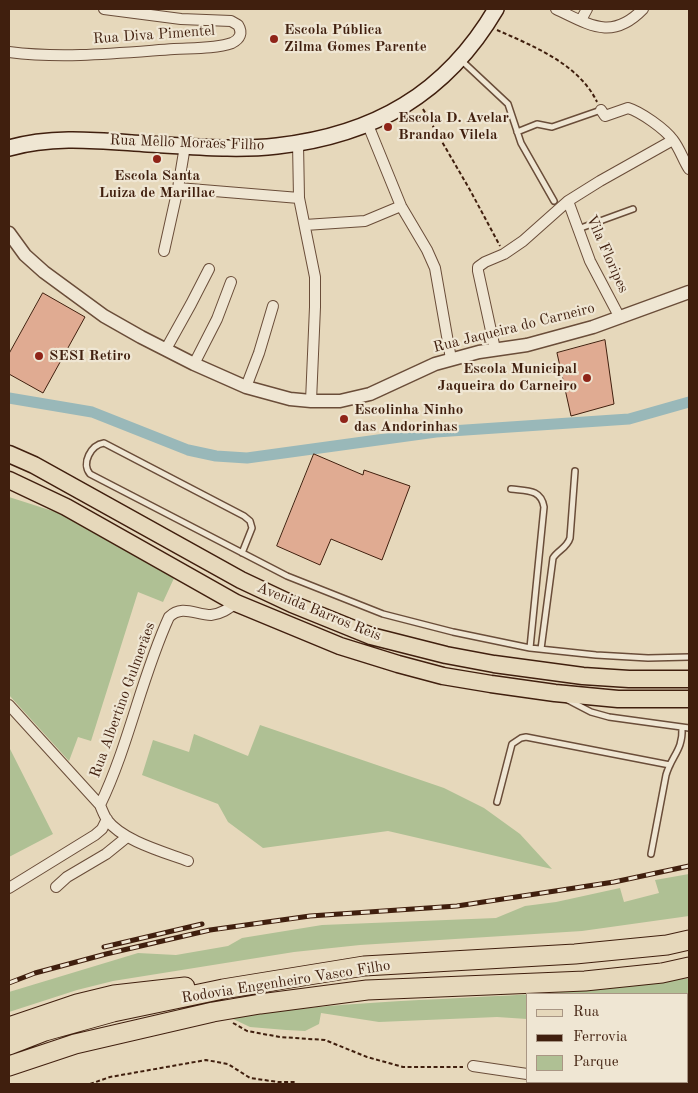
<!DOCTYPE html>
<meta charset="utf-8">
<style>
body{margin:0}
#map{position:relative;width:698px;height:1093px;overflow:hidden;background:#e6d8bb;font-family:"Old Standard TT",serif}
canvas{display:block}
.frame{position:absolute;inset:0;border:10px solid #401f0e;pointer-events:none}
.legend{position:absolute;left:526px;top:993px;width:162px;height:90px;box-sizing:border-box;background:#efe6d3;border:1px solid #a99684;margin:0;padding:6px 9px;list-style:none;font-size:15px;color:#401f0e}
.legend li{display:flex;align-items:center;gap:10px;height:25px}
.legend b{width:25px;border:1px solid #a99684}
</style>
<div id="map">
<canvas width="698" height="1093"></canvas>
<div class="frame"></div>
<ul class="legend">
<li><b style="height:6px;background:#e6d8bb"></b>Rua</li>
<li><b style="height:6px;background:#401f0e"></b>Ferrovia</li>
<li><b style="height:14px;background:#afc094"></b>Parque</li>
</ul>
</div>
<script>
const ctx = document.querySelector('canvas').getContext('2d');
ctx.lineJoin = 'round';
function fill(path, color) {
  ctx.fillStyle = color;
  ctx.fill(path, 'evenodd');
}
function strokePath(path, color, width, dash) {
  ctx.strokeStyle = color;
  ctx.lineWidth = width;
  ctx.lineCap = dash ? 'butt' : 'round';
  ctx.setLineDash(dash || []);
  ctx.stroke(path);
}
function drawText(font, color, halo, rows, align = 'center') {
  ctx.font = font + ' "Old Standard TT",serif';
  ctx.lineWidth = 4.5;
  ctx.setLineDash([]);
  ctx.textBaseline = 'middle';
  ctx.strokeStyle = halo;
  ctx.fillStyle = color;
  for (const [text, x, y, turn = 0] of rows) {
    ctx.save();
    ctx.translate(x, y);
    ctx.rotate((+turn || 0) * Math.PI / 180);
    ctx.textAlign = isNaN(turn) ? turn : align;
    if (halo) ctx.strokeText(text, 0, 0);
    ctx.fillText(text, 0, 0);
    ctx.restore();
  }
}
fill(new Path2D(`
 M9,497L65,515L175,576L163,602L138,592L91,741L78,737L69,761L9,695Z
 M260,725L444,788L484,808L520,834L552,869L388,831L263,848L228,822L218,804L142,775L153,740L189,752L194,734L248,756Z
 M9,747L53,834L9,857Z
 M689,874V916L582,931L360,945L294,952L113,981L77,990L9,1012V992L138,953L176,955L228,946L242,938L322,925L496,918L525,906L556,902L620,888L624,902L659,893L655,880Z
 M689,978V1022H687V994H527V1019L497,1017L379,1022L321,1013L319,1024L305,1031L286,1030L250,1027L231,1018C264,1014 297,1008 329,1006C449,996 570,997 689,978Z`), '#afc094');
strokePath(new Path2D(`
 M9,398L92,412L188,450L216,456L247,458L436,432L629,419L689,402`), '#99b8b9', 11);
const building = new Path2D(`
 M43,293L85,317L43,393L9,374V354Z
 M605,340L614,404L571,416L557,353Z
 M314,454L363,475L364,470L410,486L382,560L331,539L320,565L277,546Z`);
fill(building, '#e0ab92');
strokePath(building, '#401f0e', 1);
const service = new Path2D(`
 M461,60L508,104L521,143L554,201
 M517,132L537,124L552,127L601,110
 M578,229L633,209
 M511,489C527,491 541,489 544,507L530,648
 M242,553L252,528L250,521L244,516L104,443C91,445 81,463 90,474L287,576L383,614L453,632L530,648L596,655L648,658L689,657
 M541,649L553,558C558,550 567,548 570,538L575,471
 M566,699L591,712L609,717L689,728
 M497,802L512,744L521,738L526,737L670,765
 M651,854L666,775C672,755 683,750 682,728`);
const minor = new Path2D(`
 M556,9C590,25 612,41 643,9
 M581,20L587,9
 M9,52C63,59 119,53 174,49C192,48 215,49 232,43C240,39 243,33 238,25L231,21L181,19L104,9
 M601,110L605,116L628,108C641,112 665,129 673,140C680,149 683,160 689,169
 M368,125L401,206L427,250L435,268L451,359
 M298,143L299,198L315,277V307L311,401
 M178,188L299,198
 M568,201L590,261L620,318
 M305,225L365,221L401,206
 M164,251L178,188L185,146
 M166,349L191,304L209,269
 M495,349L478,271V267L485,262L504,254L523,241L568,201L600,181L673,140
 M194,364L217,319L231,282
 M246,387L259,353L273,306
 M9,705L100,805C102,810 104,815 107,820C123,841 164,852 188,861
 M100,805C129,745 141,678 169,617C182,604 196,615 211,615C221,614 228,609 236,603
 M56,887L67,877L106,854L127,837
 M9,888L95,835L102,829L107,819
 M473,1066L527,1074
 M687,1072H689
 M566,1082L573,1084
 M653,1084L658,1082`);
const tertiary = new Path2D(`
 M9,233L25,255L44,272L104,316L141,337L194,364L246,387L290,399L311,401H340L370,394L435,364L479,352L527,345L593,327L689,292`);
const secondary = new Path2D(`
 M9,148C55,135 101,141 148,144C191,146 234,151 277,146C374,135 446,94 496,9`);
const primary = new Path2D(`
 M9,454L34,465L241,580L292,604L371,636L446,655L494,664L583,676L629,679H689
 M9,480L66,507L236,603L340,646L398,664L443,676L491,684L555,693L618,699H689`);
const motorway = new Path2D(`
 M9,1027L77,1004L114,995L185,987
 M9,1045L45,1031L113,1012L223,989L364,966L575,954L667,945L689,940
 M9,1066L75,1044L213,1012L260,1004L367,990L585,981L662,973L689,967`);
strokePath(service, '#6a4d39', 8);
strokePath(minor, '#6a4d39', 12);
strokePath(tertiary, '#6a4d39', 15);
strokePath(secondary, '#401f0e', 18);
strokePath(primary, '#401f0e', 19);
strokePath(motorway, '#401f0e', 21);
strokePath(new Path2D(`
 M497,30C533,46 579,64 597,102
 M423,109L470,190L500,246
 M233,1023L247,1031L280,1037L325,1040L367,1057L403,1067H463
 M90,1084L110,1077L206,1060L228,1064L250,1078L278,1082H295`), '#401f0e', 2, [4, 2.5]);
strokePath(service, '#efe6d3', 5);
strokePath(minor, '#efe6d3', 10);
strokePath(tertiary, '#efe6d3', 12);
strokePath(secondary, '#efe6d3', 15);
strokePath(primary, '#e6d8bb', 16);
strokePath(motorway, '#e6d8bb', 19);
const rail = new Path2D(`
 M104,947L202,924
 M9,983L35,973L106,954L210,930L310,916L457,906L614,882L689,866`);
strokePath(rail, '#401f0e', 5);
strokePath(rail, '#efe6d3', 3, [9]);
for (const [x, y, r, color] of [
 [274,39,5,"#8f2418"],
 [388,127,5,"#8f2418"],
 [157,159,5,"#8f2418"],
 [39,356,5,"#8f2418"],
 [587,378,5,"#8f2418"],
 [344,419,5,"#8f2418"]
]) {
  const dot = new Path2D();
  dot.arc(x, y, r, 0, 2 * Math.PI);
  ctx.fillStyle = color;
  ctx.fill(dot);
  strokePath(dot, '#efe6d3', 2);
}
drawText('bold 15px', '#401f0e', '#efe6d3', [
 ["Escola Pública",284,30],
 ["Zilma Gomes Parente",284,47],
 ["Escola D. Avelar",398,118],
 ["Brandao Vilela",398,135],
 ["Escola Santa",157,176,"center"],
 ["Luiza de Marillac",157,193,"center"],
 ["SESI Retiro",49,356],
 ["Escola Municipal",577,369,"right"],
 ["Jaqueira do Carneiro",577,386,"right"],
 ["Escolinha Ninho",354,410],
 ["das Andorinhas",354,427]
], 'left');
drawText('15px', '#401f0e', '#efe6d3', [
 ["Rua Diva Pimentel",154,35,-4],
 ["Rua Mello Moraes Filho",187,143,2],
 ["Vila Floripes",607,254,66],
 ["Rua Jaqueira do Carneiro",514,328,-14],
 ["Avenida Barros Reis",319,612,22],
 ["Rua Albertino Gulmerães",123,700,-70],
 ["Rodovia Engenheiro Vasco Filho",286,982,-9]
]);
</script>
